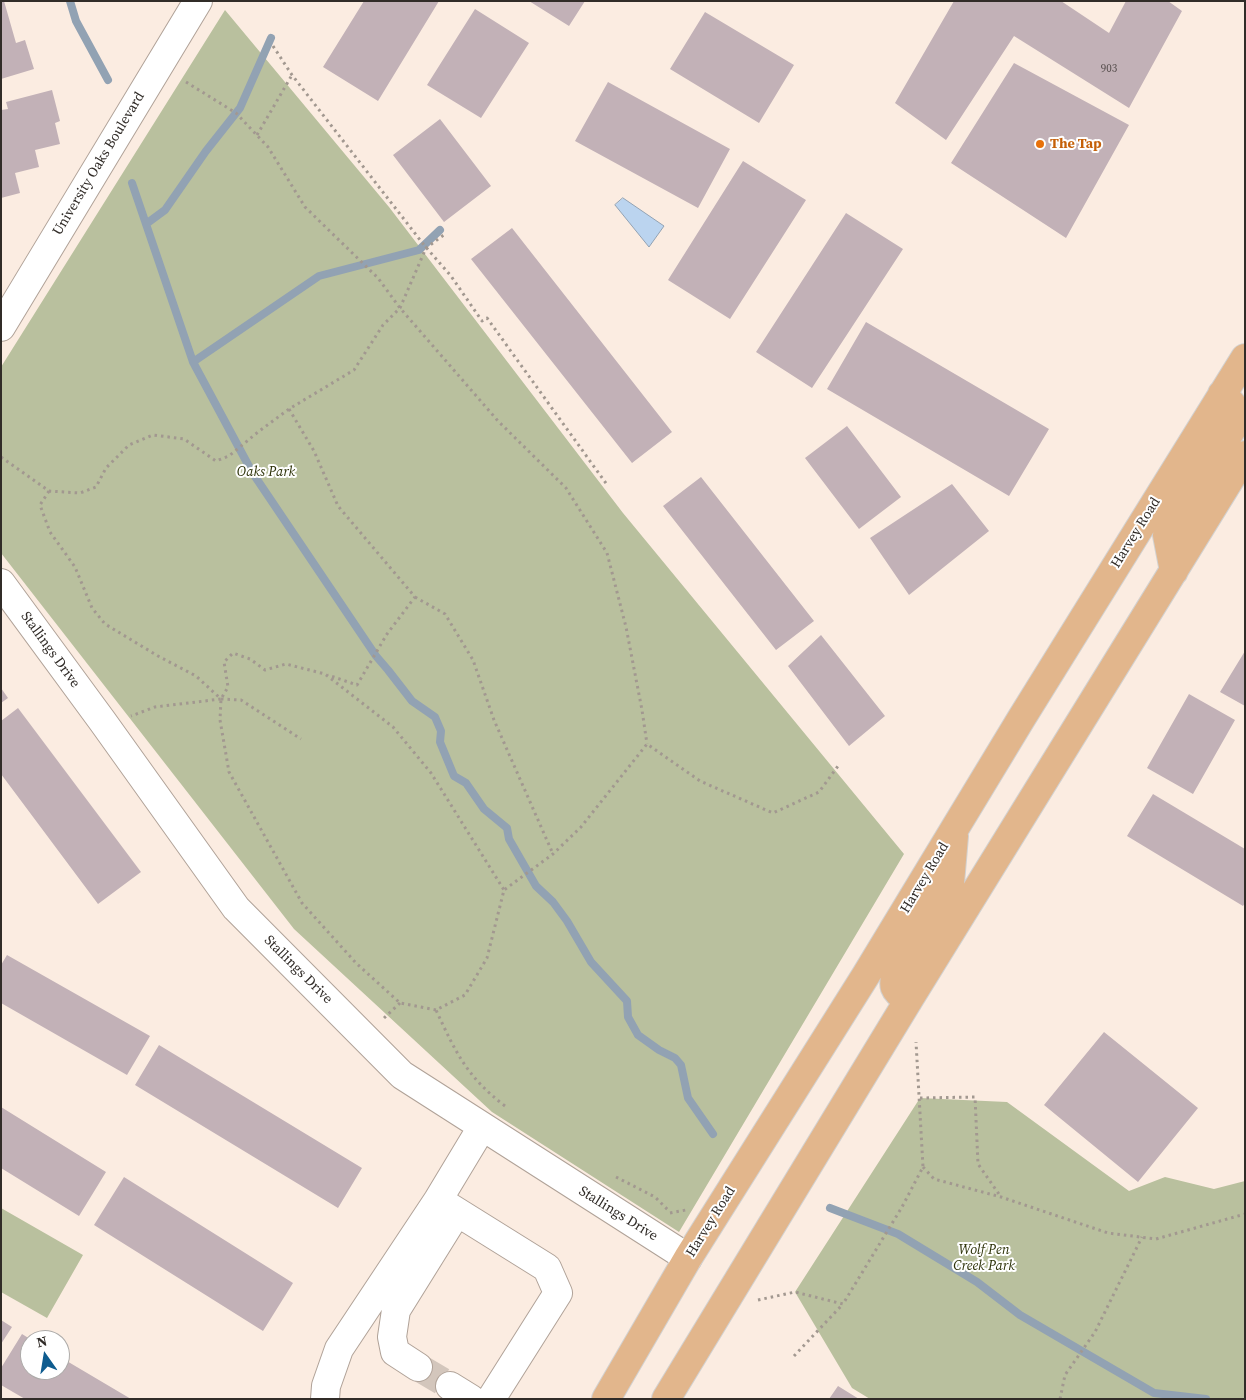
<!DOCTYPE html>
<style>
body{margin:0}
#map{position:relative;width:1246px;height:1400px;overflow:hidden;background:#fbece1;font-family:"Source Serif 4",serif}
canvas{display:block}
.frame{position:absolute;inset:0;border:2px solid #312c28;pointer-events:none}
.north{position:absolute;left:20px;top:1330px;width:50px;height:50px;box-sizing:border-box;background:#fff;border:1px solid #adaba9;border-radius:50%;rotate:347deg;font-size:14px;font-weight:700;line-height:20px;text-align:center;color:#312c28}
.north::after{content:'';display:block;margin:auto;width:18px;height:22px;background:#0f5c8f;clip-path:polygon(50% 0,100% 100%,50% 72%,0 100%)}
</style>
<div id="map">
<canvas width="1246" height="1400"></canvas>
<div class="frame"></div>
<div class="north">N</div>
</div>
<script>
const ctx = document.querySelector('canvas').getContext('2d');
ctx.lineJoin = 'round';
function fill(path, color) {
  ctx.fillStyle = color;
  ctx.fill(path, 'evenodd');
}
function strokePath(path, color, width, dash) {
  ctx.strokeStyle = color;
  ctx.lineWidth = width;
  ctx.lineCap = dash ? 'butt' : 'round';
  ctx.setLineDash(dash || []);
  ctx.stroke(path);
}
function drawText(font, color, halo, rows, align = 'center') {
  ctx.font = font + ' "Source Serif 4",serif';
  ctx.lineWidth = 4;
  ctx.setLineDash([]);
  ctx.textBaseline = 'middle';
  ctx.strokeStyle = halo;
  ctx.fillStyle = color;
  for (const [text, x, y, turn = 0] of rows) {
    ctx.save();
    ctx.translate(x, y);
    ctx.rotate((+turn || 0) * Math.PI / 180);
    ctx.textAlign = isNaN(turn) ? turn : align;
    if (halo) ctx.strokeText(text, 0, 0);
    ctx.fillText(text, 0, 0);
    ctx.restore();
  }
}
fill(new Path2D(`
 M225,10L389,207L623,513L904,854L679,1232L492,1112L294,929L1,553V367Z
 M920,1098L1007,1102L1129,1191L1165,1177L1214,1189L1245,1181V1399H870L852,1388L795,1292Z
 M1,1208L83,1255L47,1318L1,1292Z`), '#b9c09e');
const water = new Path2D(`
 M623,198L664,226L649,247L615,205Z`);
fill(water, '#bbd4ef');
strokePath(water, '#92a2b3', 1);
strokePath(new Path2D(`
 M70,1L76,21L108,80
 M132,183L193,362L252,472L376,656L388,670L412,701L435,717L441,731L440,742L454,776L466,783L484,809L507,828L509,839L536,886L553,902L567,921L591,962L627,1001L628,1017L638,1035L659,1050L675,1058L681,1065L688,1098L713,1134
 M146,224L165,210L206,151L240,108L271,38
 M193,362L319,276L419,250L440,230
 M830,1208L898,1234L977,1282L1020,1315L1154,1393L1206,1399`), '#92a2b3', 8);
fill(new Path2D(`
 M1,1H4L16,43L25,40L34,69L1,79Z
 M364,1H439L378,101L323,67Z
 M529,1H585L569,26Z
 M954,1H1061L1109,33L1126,1H1168L1182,11L1129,108L1014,36L946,140L895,103Z
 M475,9L529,43L481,118L427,85Z
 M705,12L794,65L759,123L670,69Z
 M1014,63L1129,125L1066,238L951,163Z
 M608,82L730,149L698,208L575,141Z
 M52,90L60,121L55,123L60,144L35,150L39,167L15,173L20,193L1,198V110L8,109L6,102Z
 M440,119L491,186L444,222L393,155Z
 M743,161L806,200L730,319L668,280Z
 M846,213L903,249L812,388L756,352Z
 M512,228L672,432L632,463L471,259Z
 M866,322L1049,429L1009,496L827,389Z
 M847,426L901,497L859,529L805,458Z
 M701,477L814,621L776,650L663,506Z
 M952,484L989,531L909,595L870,538Z
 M821,635L885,716L849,746L788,666Z
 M1245,651V706L1220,692Z
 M1,688L8,698L1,703Z
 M1189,694L1235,720L1193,794L1147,768Z
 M18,708L141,872L98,904L1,774V721Z
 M1153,794L1245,849V903L1243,906L1127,836Z
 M7,955L150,1036L127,1075L1,1003V965Z
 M1104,1032L1198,1108L1138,1182L1044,1105Z
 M159,1045L362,1168L338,1208L135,1085Z
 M1,1107L106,1172L79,1216L1,1168Z
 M124,1177L293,1283L263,1331L94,1225Z
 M1,1320L12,1327L1,1344Z
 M22,1334L30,1339V1370H60V1357L131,1399H25L1,1385V1368Z
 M838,1386L859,1399H829Z`), '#c2b1b7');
strokePath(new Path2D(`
 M418,1367L450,1386`), '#d3c6bc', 28, [28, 14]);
const minor = new Path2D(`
 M1,327L198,1
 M1,583L103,722L236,908L402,1075L688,1258
 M438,1200L547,1268L558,1293L491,1399
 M418,1367L395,1352L392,1337L396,1310L457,1212
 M450,1386L471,1399
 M325,1399L326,1386L339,1349L438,1200L482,1127`);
const major = new Path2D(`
 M1174,571L1167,535L1237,421C1237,408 1231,402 1222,394
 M908,1001C894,989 891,988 897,971L950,883L954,836
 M606,1399L688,1258L866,975L1021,719L1245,358
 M666,1399L908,1001L1245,455`);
strokePath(minor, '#b0a298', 30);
strokePath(major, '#d2d1d0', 30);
strokePath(new Path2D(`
 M273,46L292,75L424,245L451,276L482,321L487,318L608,486
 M186,82L236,113L268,147L305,207L378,278L400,308L498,421L566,488L607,553L626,627L642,710L647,744
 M257,135L292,75
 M289,409L314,451L338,506L415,597L387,634L357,685L328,675
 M1,457L49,491L80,493L96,487L106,468L129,445L153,435L184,439L216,461L229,456L258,432L289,409L354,370L383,325L400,308L426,248L445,234
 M49,491L40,505L50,532L75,567L92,608L105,624L158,656L196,676L221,699L155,707L131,716
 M415,597L445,614L473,660L494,720L553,854
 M221,699L241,700L301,739
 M436,1010L400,1003L356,963L302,903L229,772L220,720L221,699L228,687L224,662L233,653L250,659L265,670L286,664L325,674L393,727L431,773L504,890
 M384,1018L400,1003
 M920,1098L975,1097L978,1164L1001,1197
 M505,1106C467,1077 456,1053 436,1010L465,995L487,958L504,890L553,854L581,827L647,744L700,781L773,813L819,792L838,766
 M923,1167L934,1179L1001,1197L1108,1233L1156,1239L1245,1214
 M616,1177L655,1197L669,1211
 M670,1213L686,1210
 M758,1300L795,1292L843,1304L902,1207L923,1167L916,1042
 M794,1356L843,1304
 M1060,1399L1065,1375L1095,1332L1142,1237`), '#a29890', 3, [2.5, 4]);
strokePath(minor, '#fff', 28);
strokePath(major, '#e2b68c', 28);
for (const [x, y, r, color] of [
 [1040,144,5,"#e8710a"]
]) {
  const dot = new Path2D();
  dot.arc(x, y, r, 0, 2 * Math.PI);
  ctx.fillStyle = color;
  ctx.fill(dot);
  strokePath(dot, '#fff', 2);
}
drawText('11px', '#554d4c', null, [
 ["903",1109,69]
]);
drawText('bold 14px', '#c56008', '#fff', [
 ["The Tap",1050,144]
], 'left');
drawText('14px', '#312c28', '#fff', [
 ["University Oaks Boulevard",99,164,-59],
 ["Harvey Road",1136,533,-58],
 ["Stallings Drive",50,650,54],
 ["Harvey Road",925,878,-59],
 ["Stallings Drive",298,970,45],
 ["Stallings Drive",618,1214,32],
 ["Harvey Road",711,1222,-58]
]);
drawText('italic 14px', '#2c3107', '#fff', [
 ["Oaks Park",266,472],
 ["Wolf Pen",984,1250],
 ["Creek Park",984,1266]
]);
</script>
